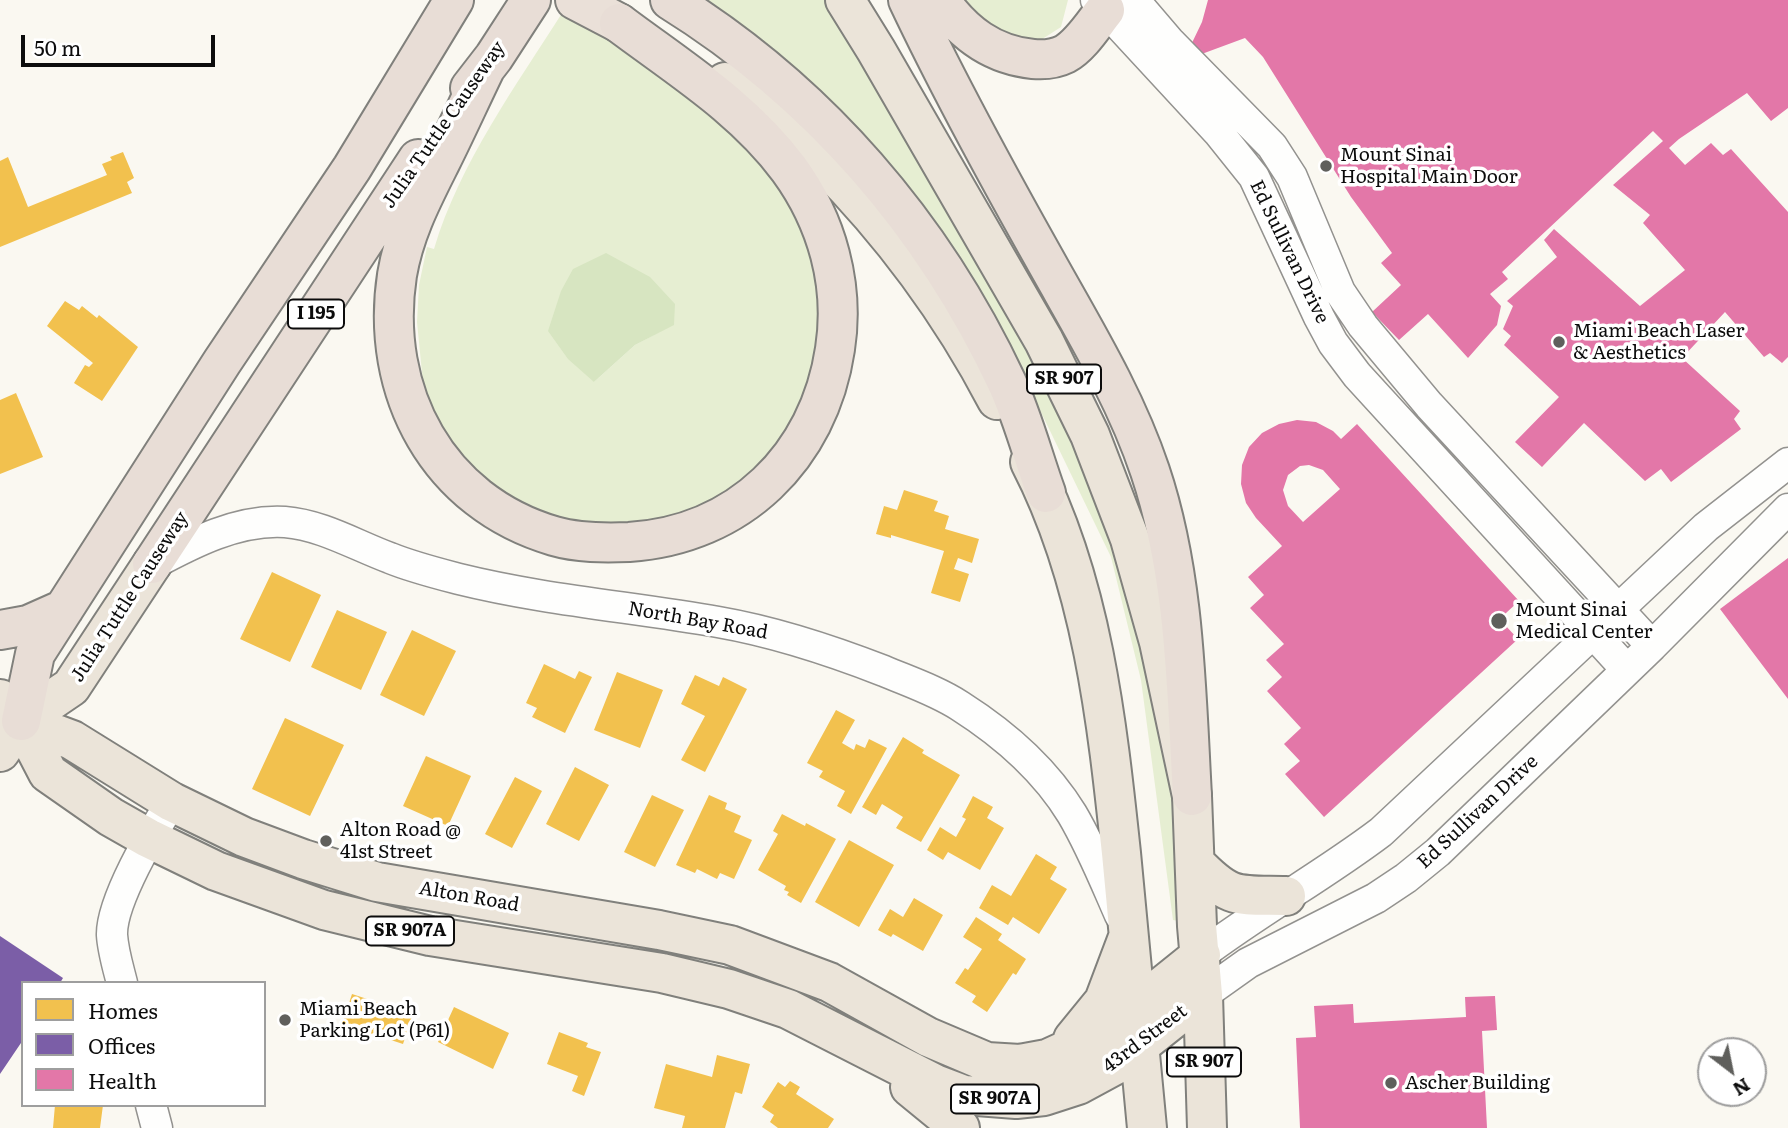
<!DOCTYPE html>
<style>
body{margin:0}
#map{position:relative;width:1788px;height:1128px;overflow:hidden;background:#faf8f1;font-family:Literata,serif}
canvas{display:block}
.legend{position:absolute;left:21px;top:981px;width:245px;height:126px;box-sizing:border-box;background:#fff;border:2px solid #9e9e9e;margin:0;padding:9px 12px;list-style:none;font-size:21px;color:#0c0c0c}
.legend li{display:flex;align-items:center;gap:14px;height:35px}
.legend b{width:35px;border:2px solid #9e9e9e}
.north{position:absolute;left:1697px;top:1037px;width:70px;height:70px;box-sizing:border-box;background:#fff;border:2px solid #9e9e9e;border-radius:50%;rotate:148deg;font-size:19px;font-weight:700;line-height:28px;text-align:center;color:#0c0c0c}
.north::after{content:'';display:block;margin:auto;width:24px;height:32px;background:#5f5f5c;clip-path:polygon(50% 0,100% 100%,50% 72%,0 100%)}
.scale{position:absolute;left:21px;top:35px;width:194px;height:32px;box-sizing:border-box;border:4px solid #0c0c0c;border-top:0;padding-left:9px;font-size:21px;line-height:24px;white-space:nowrap;color:#0c0c0c;-webkit-text-stroke:5px #fff;paint-order:stroke}
</style>
<div id="map">
<canvas width="1788" height="1128"></canvas>
<ul class="legend">
<li><b style="height:19px;background:#f2c14e"></b>Homes</li>
<li><b style="height:19px;background:#7b5ea7"></b>Offices</li>
<li><b style="height:19px;background:#e377a8"></b>Health</li>
</ul>
<div class="north">N</div>
<div class="scale">50 m</div>
</div>
<script>
const ctx = document.querySelector('canvas').getContext('2d');
ctx.lineJoin = 'round';
function fill(path, color) {
  ctx.fillStyle = color;
  ctx.fill(path, 'evenodd');
}
function strokePath(path, color, width, dash) {
  ctx.strokeStyle = color;
  ctx.lineWidth = width;
  ctx.lineCap = dash ? 'butt' : 'round';
  ctx.setLineDash(dash || []);
  ctx.stroke(path);
}
function drawText(font, color, halo, rows, align = 'center') {
  ctx.font = font + ' Literata,serif';
  ctx.lineWidth = 7;
  ctx.setLineDash([]);
  ctx.textBaseline = 'middle';
  ctx.strokeStyle = halo;
  ctx.fillStyle = color;
  for (const [text, x, y, turn = 0] of rows) {
    ctx.save();
    ctx.translate(x, y);
    ctx.rotate((+turn || 0) * Math.PI / 180);
    ctx.textAlign = isNaN(turn) ? turn : align;
    if (halo) ctx.strokeText(text, 0, 0);
    ctx.fillText(text, 0, 0);
    ctx.restore();
  }
}
fill(new Path2D(`
 M701,0H835L902,106L1116,515L1173,773L1178,921L1173,920L1141,680L1111,557L1023,375Z
 M953,0H1068L1061,27L1033,45L1005,40Z
 M564,10L631,48L762,155L807,230L823,292V328L797,425L736,489L671,519L600,526L566,520L528,505L491,484L468,462L448,439L430,404L423,383L417,322L419,285L427,247L434,249C460,162 516,86 564,10ZM606,254L627,266L674,324L635,345L594,382Z`), '#e6eed2');
fill(new Path2D(`
 M606,253L650,277L675,304L674,325L635,345L594,382L568,359L548,331L561,291L573,269Z`), '#d7e5c1');
fill(new Path2D(`
 M123,152L134,178L127,182L132,193L0,247V161L8,157L28,207L107,175L102,164L112,160L110,157Z
 M65,301L79,310L82,306L97,318L99,315L138,347L102,401L74,383L85,365L89,367L93,363L47,326Z
 M16,393L43,457L0,474V400Z
 M904,490L938,501L934,511L949,516L945,529L979,539L972,563L958,558L954,569L969,574L960,602L931,593L944,551L891,535V538L876,534L884,506L897,510Z
 M272,572L321,595L290,662L240,639Z
 M337,610L387,632L361,690L311,667Z
 M412,630L456,651L424,716L380,695Z
 M544,664L575,679L579,671L592,677L565,733L532,717L537,708L526,703Z
 M617,672L663,690L640,748L594,730Z
 M695,675L719,686L723,677L747,689L705,772L681,760L705,716L681,704Z
 M836,710L855,720L842,743L854,750L856,744L865,748L869,739L887,748L851,814L837,806L845,791L819,777L823,771L807,763Z
 M285,718L344,745L310,816L252,789Z
 M903,737L924,750L922,753L960,775L921,842L896,828L903,817L882,804L876,815L862,807Z
 M426,756L471,776L448,826L403,806Z
 M575,767L609,785L579,841L546,824Z
 M515,777L542,791L512,848L485,834Z
 M652,795L684,810L655,867L624,852Z
 M709,795L727,803L725,809L741,816L734,832L752,840L734,879L720,873L717,879L697,869L695,873L676,865Z
 M973,796L993,807L987,818L1004,828L980,870L948,852L943,860L927,850L940,827L956,837L966,819L962,817Z
 M782,814L805,826L806,823L836,839L801,903L787,895L789,892L784,890L786,886L758,870L778,834L773,831Z
 M849,840L894,865L859,927L815,902Z
 M1036,854L1057,867L1050,879L1067,889L1039,934L1013,917L1008,925L979,908L992,885L1011,896Z
 M914,898L943,915L923,951L893,934L891,937L878,930L890,909L903,917Z
 M976,917L1002,934L998,940L1026,959L1016,975L1013,973L987,1012L972,1002L976,996L955,983L965,968L968,970L982,949L963,937Z
 M352,994L413,1014L403,1044L342,1024Z
 M454,1007L509,1033L493,1069L438,1042Z
 M559,1032L588,1043L586,1047L601,1052L584,1096L572,1091L578,1076L547,1064Z
 M717,1055L750,1064L742,1094L735,1092L725,1128H682L685,1116L654,1108L666,1064L712,1077Z
 M790,1081L800,1087L796,1094L834,1119L828,1128H778L770,1122L774,1115L762,1107L778,1082L785,1087Z
 M55,1105H103L100,1128H53Z`), '#f2c14e');
fill(new Path2D(`
 M0,936L63,978L60,983H23V1040L0,1074Z`), '#7b5ea7');
fill(new Path2D(`
 M1208,0H1788V108L1771,121L1747,93L1679,139L1669,148L1685,165L1711,143L1723,155L1731,149L1788,212V357L1782,363L1770,353L1764,357L1725,312L1682,358L1740,411L1734,419L1741,429L1671,482L1661,469L1645,481L1584,423L1542,467L1515,442L1559,397L1504,345L1511,336L1503,329L1513,306L1507,301L1557,257L1544,240L1554,229L1640,306L1685,270L1643,223L1650,215L1613,185L1663,141L1653,131L1502,272L1508,279L1490,294L1501,306L1497,325L1468,358L1428,314L1399,340L1372,312L1401,285L1381,263L1392,253L1351,197L1263,57L1245,38L1199,55L1190,47L1202,22Z
 M1297,420L1316,422L1333,431L1341,439L1357,424L1519,601L1506,613L1505,625L1518,639L1324,817L1285,774L1300,761L1284,744L1301,728L1267,691L1282,677L1266,660L1284,644L1250,608L1264,595L1248,577L1282,546L1256,518L1246,503L1241,484L1242,465L1249,447L1262,433L1279,424ZM1309,465L1323,470L1340,489L1303,522L1288,506L1283,490L1288,475L1300,466Z
 M1788,558V699L1720,609Z
 M1495,996L1497,1030L1482,1031L1487,1128H1300L1296,1038L1316,1037L1314,1006L1353,1004L1354,1023L1466,1017L1465,997Z`), '#e377a8');
const minor = new Path2D(`
 M1096,0L1218,132L1254,177L1319,317L1333,343L1357,375L1627,670
 M1134,0L1169,41L1272,146L1292,177L1340,292L1363,326L1429,405L1652,646
 M153,564C192,543 238,519 285,522C322,525 355,545 390,558C412,567 436,573 459,579C544,600 632,607 718,622C776,632 830,650 884,671C910,682 937,691 960,706C1004,734 1045,770 1072,814C1091,846 1105,881 1120,915
 M1201,955C1259,911 1323,876 1381,832L1706,527L1788,463
 M122,983C118,967 113,951 112,935C111,902 153,830 172,802
 M1203,995L1248,963L1376,898L1406,878L1438,852L1652,646L1788,509
 M151,1105L157,1128`);
const primary = new Path2D(`
 M845,0L876,50L1044,341L1090,435L1130,539L1159,642L1192,796L1197,926L1203,995L1207,1128
 M725,82C757,106 790,131 820,160C890,230 951,312 997,400
 M1030,462C1092,582 1107,721 1121,853C1130,945 1138,1036 1147,1128
 M0,699L21,721L48,773L111,817L148,838L216,871L324,910L430,936L662,973L729,989L788,1009L935,1084L964,1095L1016,1099L1044,1096L1078,1085L1115,1065L1203,995
 M21,721L72,740L172,802L244,837L303,859L377,882L659,930L730,945L829,982L928,1037L987,1062L1020,1064L1047,1059L1104,1033L1201,955
 M0,752L21,721L71,687L152,564
 M1196,864C1231,900 1237,895 1286,896
 M1073,1039L1104,1001L1127,940
 M910,1087L960,1128`);
const trunk = new Path2D(`
 M575,0L619,23`);
const motorway = new Path2D(`
 M670,0C818,92 933,225 1007,383C1023,418 1033,457 1046,493
 M908,0C951,91 1000,180 1049,267C1086,333 1126,399 1150,471C1185,575 1186,688 1192,796
 M940,0C963,33 992,55 1033,59C1044,60 1055,59 1065,54C1081,45 1093,25 1105,10
 M485,69C470,100 456,131 441,161C422,199 404,233 397,275C379,392 438,502 554,536C578,543 604,543 629,542C739,535 819,457 835,349C845,285 827,221 789,169C744,108 679,68 619,23
 M470,88L494,57L531,0
 M152,564L418,159
 M0,630L28,625L64,609
 M21,721L35,654L222,362L352,168L454,0`);
strokePath(minor, '#93928f', 33);
strokePath(primary, '#80807c', 42);
strokePath(trunk, '#80807c', 42);
strokePath(motorway, '#80807c', 42);
strokePath(minor, '#fefefd', 30);
strokePath(primary, '#ebe4d9', 38);
strokePath(trunk, '#eae0d8', 38);
strokePath(motorway, '#e8ddd6', 38);
for (const [x, y, r, color] of [
 [1326,166,7,"#5f5f5c"],
 [1559,342,7,"#5f5f5c"],
 [1499,621,9,"#5f5f5c"],
 [326,841,7,"#5f5f5c"],
 [285,1020,7,"#5f5f5c"],
 [1391,1083,7,"#5f5f5c"]
]) {
  const dot = new Path2D();
  dot.arc(x, y, r, 0, 2 * Math.PI);
  ctx.fillStyle = color;
  ctx.fill(dot);
  strokePath(dot, '#fff', 2.5);
}
for (const [x, y, w] of [
 [316,314,56],
 [1064,379,74],
 [410,931,88],
 [1204,1062,74],
 [995,1099,88]
]) {
  const box = new Path2D();
  box.roundRect(x - w / 2, y - 14.5, w, 29, 5);
  ctx.fillStyle = '#fff';
  ctx.fill(box);
  strokePath(box, '#0c0c0c', 2);
}
drawText('bold 18px', '#0c0c0c', null, [
 ["I 195",316,314],
 ["SR 907",1064,379],
 ["SR 907A",410,931],
 ["SR 907",1204,1062],
 ["SR 907A",995,1099]
]);
drawText('19px', '#0c0c0c', '#fff', [
 ["Julia Tuttle Causeway",444,125,-55],
 ["Ed Sullivan Drive",1289,252,64],
 ["Julia Tuttle Causeway",130,597,-57],
 ["North Bay Road",698,621,10],
 ["Ed Sullivan Drive",1478,812,-43],
 ["Alton Road",469,897,10],
 ["43rd Street",1145,1039,-37]
]);
drawText('19px', '#0c0c0c', '#fff', [
 ["Mount Sinai",1340,155],
 ["Hospital Main Door",1340,177],
 ["Miami Beach Laser",1573,331],
 ["& Aesthetics",1573,353],
 ["Mount Sinai",1515,610],
 ["Medical Center",1515,632],
 ["Alton Road @",340,830],
 ["41st Street",340,852],
 ["Miami Beach",299,1009],
 ["Parking Lot (P61)",299,1031],
 ["Ascher Building",1405,1083]
], 'left');
</script>
